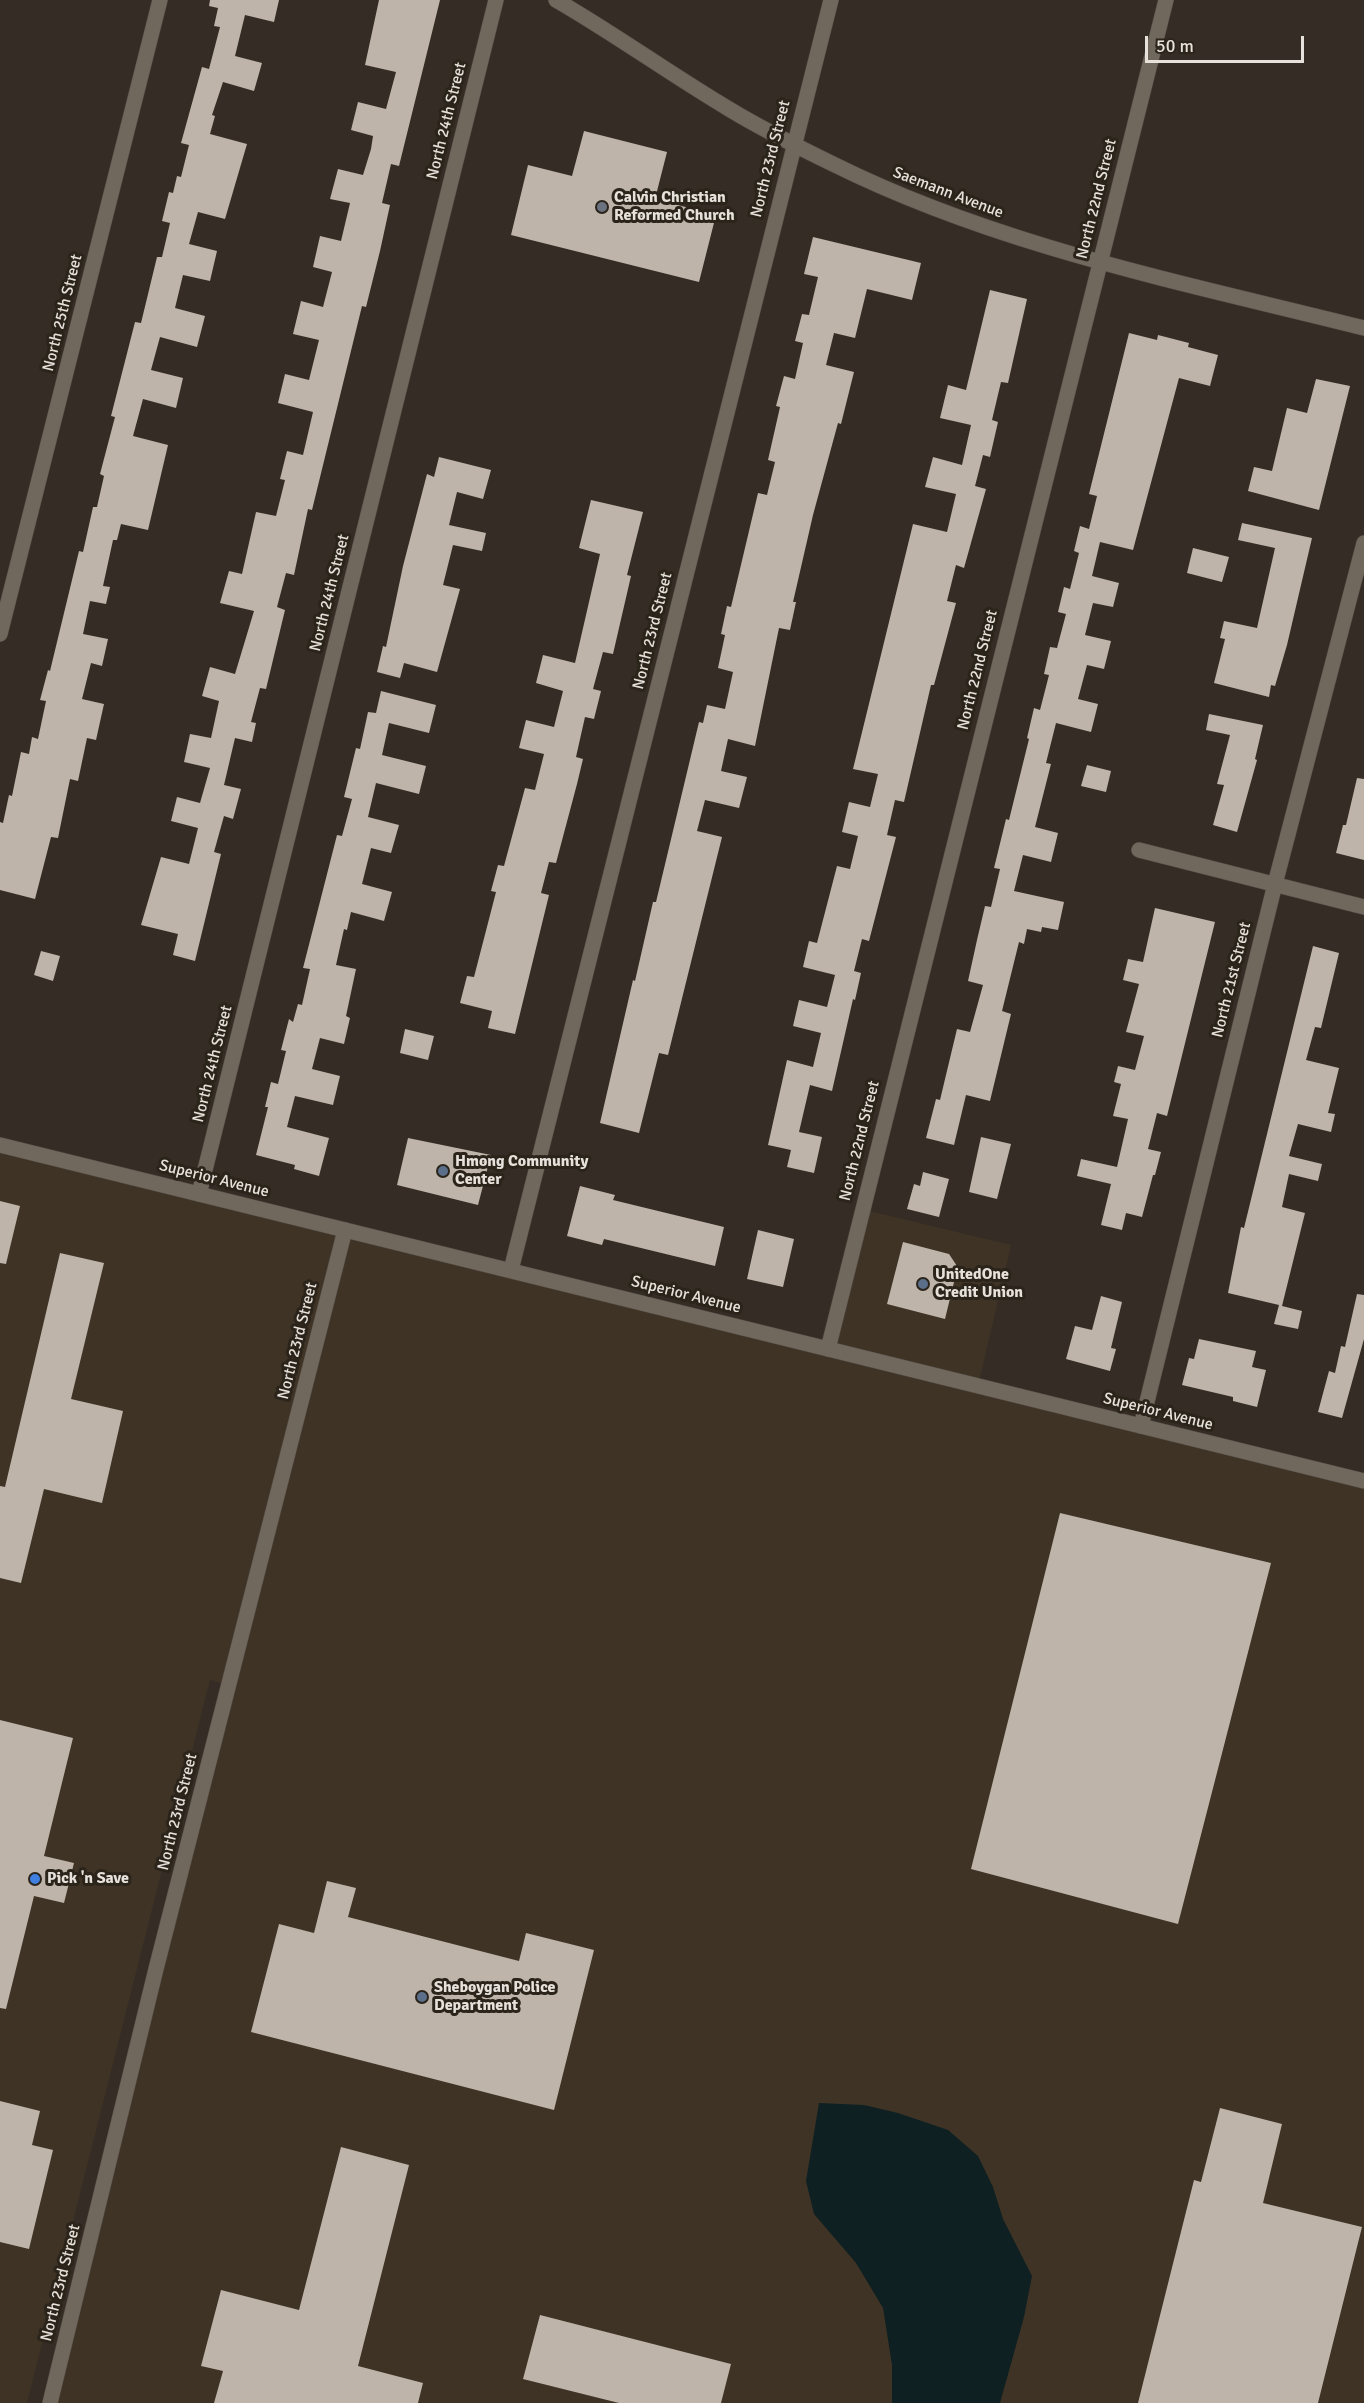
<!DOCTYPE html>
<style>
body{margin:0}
#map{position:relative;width:1364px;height:2403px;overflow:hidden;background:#352d25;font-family:Signika,sans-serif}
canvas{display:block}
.scale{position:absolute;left:1145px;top:36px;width:159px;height:27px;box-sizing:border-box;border:3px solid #e6e1db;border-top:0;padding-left:8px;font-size:18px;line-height:21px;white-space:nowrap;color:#e6e1db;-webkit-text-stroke:4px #2b241b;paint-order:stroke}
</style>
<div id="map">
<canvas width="1364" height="2403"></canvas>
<div class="scale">50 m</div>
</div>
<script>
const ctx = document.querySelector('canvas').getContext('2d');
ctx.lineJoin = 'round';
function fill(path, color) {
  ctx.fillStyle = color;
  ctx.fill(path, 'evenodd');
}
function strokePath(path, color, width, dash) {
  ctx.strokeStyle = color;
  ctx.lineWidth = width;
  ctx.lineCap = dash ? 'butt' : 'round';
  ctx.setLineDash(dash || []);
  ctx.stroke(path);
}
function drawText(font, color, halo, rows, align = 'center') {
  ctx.font = font + ' Signika,sans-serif';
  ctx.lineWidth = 6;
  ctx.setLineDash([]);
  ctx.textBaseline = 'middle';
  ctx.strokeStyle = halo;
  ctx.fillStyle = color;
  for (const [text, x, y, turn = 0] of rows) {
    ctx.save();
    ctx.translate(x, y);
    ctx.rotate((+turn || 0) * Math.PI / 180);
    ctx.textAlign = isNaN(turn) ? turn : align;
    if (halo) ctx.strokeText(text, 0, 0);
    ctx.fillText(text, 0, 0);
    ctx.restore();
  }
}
fill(new Path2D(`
 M0,1145L827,1349L861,1209L1011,1245L978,1386L1364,1481V2403H50L228,1685L210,1680L27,2403H0Z`), '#3f3325');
fill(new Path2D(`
 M819,2103L864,2105L898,2113L948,2130L978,2156L993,2187L1003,2219L1032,2276L1024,2317L1000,2403H892V2365L883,2308L856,2263L814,2214L806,2181Z`), '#0e2022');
fill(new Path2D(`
 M210,0H279L274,22L245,15L235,56L262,63L254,91L223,82L212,115L215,116L210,134L247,144L225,219L198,212L189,244L217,251L210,281L183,275L175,308L205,316L197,347L160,337L151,370L183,378L176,408L143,399L133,436L168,445L148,530L121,524L117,540H113L103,586L110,587L106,604L90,601L83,634L108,639L102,666L91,663L82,699L104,704L96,740L87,738L78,781L70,779L58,838L51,837L35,899L0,890V822L3,823L9,795L12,796L21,752L29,754L32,737L38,739L46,701L40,700L48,670L50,671L79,551L83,552L93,507H97L104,476L100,474L115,417L111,416L135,322L141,323L157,257H162L170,223L162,221L169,192L173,193L177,176L181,177L189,145L181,143L202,67L209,69L220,27L214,26L218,8L209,6Z
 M379,0H440L399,166L391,164L382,203L390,205L380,251L366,307L362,306L312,510L308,509L294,575L286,573L277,607L285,610L266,689L260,688L251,722L256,723L252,742L235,738L224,785L241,789L233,819L224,816L214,852L221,854L195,961L173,955L178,934L141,925L161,857L189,864L198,828L171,821L177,797L200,803L210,768L184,762L190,734L211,738L219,701L202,696L210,667L235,674L254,611L220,603L229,571L242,574L256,512L276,516L285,480L280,479L287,451L303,455L313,412L278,403L285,374L309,380L319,340L293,334L301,301L323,307L332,272L313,267L320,236L341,241L350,203L330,199L338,169L363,175L371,149L373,136L351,130L358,102L386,109L396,72L365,65Z
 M584,131L667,152L655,199L716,215L699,282L511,235L528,165L572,176Z
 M813,237L921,263L912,300L867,289L855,338L834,333L826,365L854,372L841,424L838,423L813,515L793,602H796L790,630L779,628L755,746L728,739L721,771L747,777L739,808L705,800L697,831L722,837L668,1055L659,1053L639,1133L600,1123L633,980L635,981L653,902H656L699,722L703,723L707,705L725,709L733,672L718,668L725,635L721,634L727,606L731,607L758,493L767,495L775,462L768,460L780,407L776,406L784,376L795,379L803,343L795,341L802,314L809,315L818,277L804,274Z
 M990,290L1027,299L1008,383L1001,382L992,420L998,422L990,457L983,455L975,486L986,489L964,568L956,565L947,601L956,603L934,685H931L904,802L895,800L887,835L896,837L869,941L862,939L854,971L861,973L855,1000L853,999L832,1091L810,1085L799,1132L822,1137L814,1173L787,1167L791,1150L768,1145L787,1060L813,1067L821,1033L793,1026L799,1000L827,1007L835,975L803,967L809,941L817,943L837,866L850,869L858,836L842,832L849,802L870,807L878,774L853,769L913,524L947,532L956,494L925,487L933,457L962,465L971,425L940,418L948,385L966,390Z
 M1129,333L1157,340L1158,335L1189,343L1188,347L1218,355L1210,386L1179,378L1133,550L1100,542L1092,576L1119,583L1113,607L1093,603L1085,635L1111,641L1104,669L1087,665L1078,699L1098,704L1091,732L1056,723L1046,763L1051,764L1035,827L1058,833L1051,862L1023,855L1014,891L1064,902L1058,930L1042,927L1041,932L1027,929L1024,944L1019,942L1002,1011L1011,1014L990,1101L966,1095L954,1145L926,1138L936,1099L940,1100L957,1029L970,1032L983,985L968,981L977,940L985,906L991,907L1000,869L994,868L1006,819L1009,820L1029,739L1027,738L1034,708L1040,710L1049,675L1044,674L1050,647L1057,648L1066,614L1058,612L1064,587L1070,589L1079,553L1074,551L1080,526L1089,529L1097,496L1089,494Z
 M1316,379L1350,386L1319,510L1248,491L1254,467L1272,471L1287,408L1307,413Z
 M439,457L491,470L483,499L457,492L449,525L486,533L482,551L453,545L443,585L460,589L437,672L404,663L400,678L377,672L383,646L386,647L403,566L427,474L434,477Z
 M591,500L643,512L627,575L631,576L613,654L603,652L593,689L601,691L594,719L585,717L576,757L583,759L577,784L556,863L549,862L541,893L549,895L515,1034L488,1028L492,1011L460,1003L467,976L474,977L496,892L491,891L498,865L504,866L525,788L535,790L544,754L519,748L526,720L554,727L563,691L536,683L543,655L575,663L600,554L579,548Z
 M1242,523L1312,538L1287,645L1275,686L1271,685L1269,697L1214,683L1225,639L1220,638L1224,621L1257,628L1275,548L1238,540Z
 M1193,548L1229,557L1222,582L1187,573Z
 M381,691L436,705L429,733L389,723L382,755L426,766L419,794L376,783L368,817L399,825L391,853L371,848L362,884L392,892L384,921L351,912L347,930L344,929L336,965L356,969L346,1016L350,1018L344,1044L320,1038L312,1069L340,1076L333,1105L295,1096L287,1127L329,1138L319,1176L294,1169L295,1165L256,1155L268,1107H265L271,1082L278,1084L286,1051L281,1050L289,1019L293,1022L298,1004L302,1005L310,969L303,968L337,835L342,836L352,799L344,797L356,748L360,749L368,712L376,713Z
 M1209,714L1263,725L1255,759L1257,760L1237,832L1213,825L1224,785L1217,784L1230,735L1206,730Z
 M1087,765L1111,771L1106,792L1081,786Z
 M1357,778L1364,779V860L1336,853L1343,825H1346Z
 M1155,908L1215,922L1167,1116L1157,1113L1148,1149L1161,1152L1155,1175H1153L1142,1217L1126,1213L1122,1230L1101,1225L1111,1184L1077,1176L1081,1159L1117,1167L1128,1119L1113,1116L1121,1084L1114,1082L1118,1066L1135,1070L1144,1036L1126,1032L1139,984L1123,980L1128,959L1143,962Z
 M1313,946L1339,953L1321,1028L1315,1027L1306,1060L1339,1068L1328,1113L1335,1114L1331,1132L1298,1124L1289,1156L1322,1164L1318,1181L1289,1174L1282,1207L1305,1213L1282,1306L1302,1311L1298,1329L1274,1324L1279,1305L1228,1293L1241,1227L1244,1228Z
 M41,951L60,956L53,981L34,975Z
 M405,1029L434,1036L428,1060L400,1053Z
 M981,1137L1011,1144L997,1199L969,1192Z
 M408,1138L491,1155L478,1205L397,1185Z
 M923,1172L949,1179L939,1217L907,1209L914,1184L920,1186Z
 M580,1186L615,1195L613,1200L724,1227L715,1266L604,1239L602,1245L567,1236Z
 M0,1201L20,1206L6,1264L0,1263Z
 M758,1230L794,1239L783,1287L747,1279Z
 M903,1242L949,1254L967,1281L955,1278L945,1319L887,1304Z
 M60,1253L104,1263L71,1399L123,1411L102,1503L44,1489L21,1583L0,1578V1486L5,1487Z
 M1357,1294L1364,1295V1339L1342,1418L1318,1412L1329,1371L1335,1373L1341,1346L1345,1347Z
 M1101,1296L1122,1302L1111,1348L1116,1349L1110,1371L1066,1359L1075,1326L1092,1330Z
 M1199,1339L1256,1351L1252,1367L1266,1370L1257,1407L1233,1401V1397L1182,1385L1189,1358L1194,1359Z
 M1060,1513L1271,1563L1178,1924L971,1869Z
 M0,1720L73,1738L44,1856L74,1863L64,1903L34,1896L6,2009L0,2008Z
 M327,1881L356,1888L348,1917L519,1961L526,1933L594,1950L554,2110L251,2032L279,1924L314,1933Z
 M0,2101L40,2111L32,2145L53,2150L29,2249L0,2242Z
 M1220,2108L1282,2124L1263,2203L1362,2227L1318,2403H1138L1194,2180L1201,2182Z
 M341,2147L409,2165L358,2366L423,2383L418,2403H214L223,2371L201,2366L221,2290L299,2310Z
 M540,2315L731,2364L721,2403H619L523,2379Z`), '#beb4a9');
const minor = new Path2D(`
 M556,0C615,34 670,74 729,109C762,129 798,147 833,164C1000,247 1185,283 1364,328
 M0,634L160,0
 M1139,850L1364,907
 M199,1194L496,0
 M511,1270L831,0
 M828,1349L1166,0
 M1141,1426L1275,884L1364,543
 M50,2403L156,1969L345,1230`);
const tertiary = new Path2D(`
 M0,1145L1364,1481`);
strokePath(minor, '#514b43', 16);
strokePath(tertiary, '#514b43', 16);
strokePath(minor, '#70675d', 15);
strokePath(tertiary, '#70675d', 15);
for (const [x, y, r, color] of [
 [602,207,6,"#6b7280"],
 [443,1171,6,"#5c6f8a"],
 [923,1284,6,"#5c6f8a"],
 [35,1879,6,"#3f7fe0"],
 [422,1997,6,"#5c6f8a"]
]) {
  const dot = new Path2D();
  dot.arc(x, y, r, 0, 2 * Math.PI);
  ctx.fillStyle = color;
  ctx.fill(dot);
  strokePath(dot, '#2b241b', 2);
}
drawText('16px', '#e6e1db', '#2b241b', [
 ["North 24th Street",447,121,-76],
 ["North 23rd Street",771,159,-76],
 ["Saemann Avenue",948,193,21],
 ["North 22nd Street",1097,199,-76],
 ["North 25th Street",63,313,-76],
 ["North 24th Street",330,593,-76],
 ["North 23rd Street",653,631,-76],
 ["North 22nd Street",978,670,-76],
 ["North 21st Street",1232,980,-76],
 ["North 24th Street",213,1064,-76],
 ["North 22nd Street",860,1141,-76],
 ["Superior Avenue",214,1179,14],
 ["Superior Avenue",686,1295,14],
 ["North 23rd Street",298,1341,-76],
 ["Superior Avenue",1158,1412,14],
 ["North 23rd Street",178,1812,-76],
 ["North 23rd Street",61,2283,-76]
]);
drawText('bold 16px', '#e6e1db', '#2b241b', [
 ["Calvin Christian",614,198],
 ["Reformed Church",614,216],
 ["Hmong Community",455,1162],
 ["Center",455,1180],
 ["UnitedOne",935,1275],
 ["Credit Union",935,1293],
 ["Pick 'n Save",47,1879],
 ["Sheboygan Police",434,1988],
 ["Department",434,2006]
], 'left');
</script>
